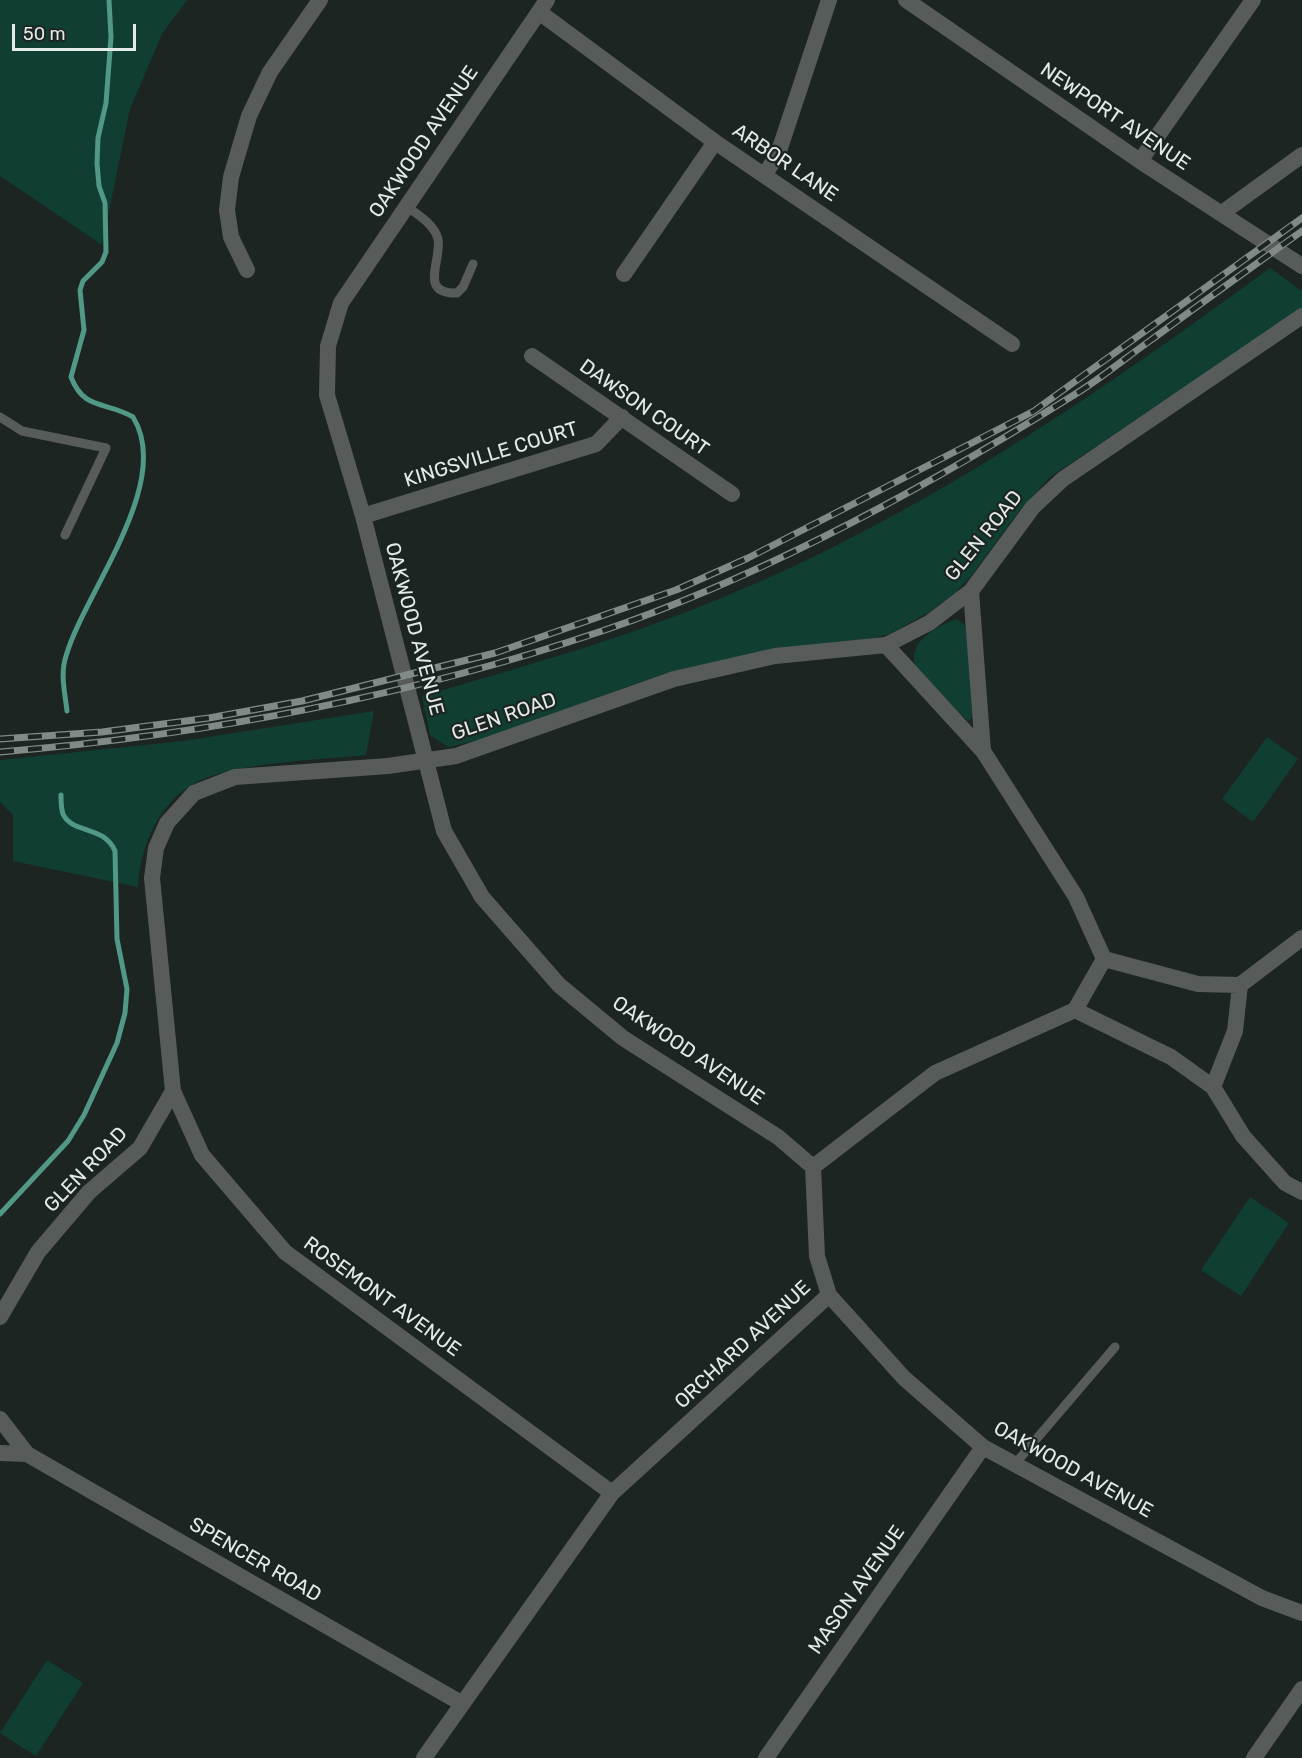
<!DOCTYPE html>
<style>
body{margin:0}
#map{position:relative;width:1302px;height:1758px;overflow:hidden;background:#1c2522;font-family:Rubik,sans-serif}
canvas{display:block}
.scale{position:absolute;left:12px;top:24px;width:124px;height:27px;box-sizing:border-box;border:3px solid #e4eae8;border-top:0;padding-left:8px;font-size:18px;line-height:21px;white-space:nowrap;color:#e4eae8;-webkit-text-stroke:4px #1c2522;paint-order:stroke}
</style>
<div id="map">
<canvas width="1302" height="1758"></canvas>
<div class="scale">50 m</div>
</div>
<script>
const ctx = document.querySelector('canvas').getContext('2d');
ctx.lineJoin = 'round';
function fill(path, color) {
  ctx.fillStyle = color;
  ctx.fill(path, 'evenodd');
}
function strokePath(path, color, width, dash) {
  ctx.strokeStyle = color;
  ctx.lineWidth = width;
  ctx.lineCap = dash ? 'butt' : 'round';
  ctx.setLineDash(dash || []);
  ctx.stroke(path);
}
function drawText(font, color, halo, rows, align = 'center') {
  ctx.font = font + ' Rubik,sans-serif';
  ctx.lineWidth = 4.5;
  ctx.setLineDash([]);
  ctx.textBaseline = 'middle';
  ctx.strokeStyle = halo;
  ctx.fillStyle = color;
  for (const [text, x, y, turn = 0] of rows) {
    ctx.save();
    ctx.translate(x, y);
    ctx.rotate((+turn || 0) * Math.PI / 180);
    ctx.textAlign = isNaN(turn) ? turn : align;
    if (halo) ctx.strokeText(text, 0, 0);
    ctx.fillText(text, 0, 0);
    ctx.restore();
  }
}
fill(new Path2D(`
 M0,0H187L162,34L130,109L102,245L0,176Z
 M1270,268L1302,291V309L1050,477L1016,515L971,576L955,593L928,613L889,634L874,638C800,648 726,655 655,677C585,700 520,733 448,747L430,735L422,696C522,667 622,639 719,599C918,518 1098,394 1270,268Z
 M957,619L967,627L972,718L968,721L916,669C906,642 935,627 957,619Z
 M374,711L366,755C320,760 233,762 195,783C158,803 140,847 138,887L13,861V815L0,802V760L183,741Z
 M1267,737L1298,759L1253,822L1222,799Z
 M1250,1197L1289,1223L1241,1296L1201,1270Z
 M47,1660L83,1683L36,1756L0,1733Z`), '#103e32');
strokePath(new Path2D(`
 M67,711C65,693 60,674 66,656C84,593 174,483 133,417C106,401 84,411 71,377L84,330L80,290L83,281L102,262L106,252L105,203L99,186L97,163L98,138L106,103L111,37L109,0
 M0,1214L68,1141L84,1115L117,1043L125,1013L127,989L117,939L115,851C104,825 72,834 63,814C61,809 61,800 61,795`), '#519887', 5);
strokePath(new Path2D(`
 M406,206C417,214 434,224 438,239C442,261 418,294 457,293L463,287L473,264
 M0,417L22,431L106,448L65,535
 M1015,1464L1115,1347`), '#575c5a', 9);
strokePath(new Path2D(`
 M547,0L341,303L328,346L327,395L363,516L444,831L482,897L559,985L623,1038L778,1137L813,1167
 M906,0L1140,161L1302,266
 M539,12L715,142L1012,344
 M1140,161L1253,0
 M765,174L778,154L829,0
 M1222,213L1302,155
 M247,270L231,237L227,210L231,177L249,116L270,72L320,0
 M624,274L715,142
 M532,356L732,494
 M363,516L596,444L622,417
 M971,591L983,751L1076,897L1104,959L1198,984L1240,985
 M886,645L983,751
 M1075,1010L1171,1057L1213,1087L1243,1136L1285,1183L1302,1192
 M1213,1087L1235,1031L1240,985L1302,938
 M173,1091L202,1155L285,1252L612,1493
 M813,1167L817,1256L829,1295L904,1378L983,1447L1262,1598L1302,1613
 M813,1167L935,1073L1075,1010L1104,959
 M0,1317L38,1252L89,1192L140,1148L173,1091L152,878L156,848L167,823L194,793L235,777L388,766L456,756L674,679L775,656L886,645L929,623L971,591L1033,507L1063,479L1302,316
 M0,1419L27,1454L461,1703
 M0,1453L27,1454
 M424,1758L612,1493L829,1295
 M766,1758L983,1447
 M1254,1758L1302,1689`), '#575c5a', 16);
const rail = new Path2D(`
 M0,739L102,732L209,718L302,701L495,653L676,590L748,558L1034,411L1302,218
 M0,752C205,735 407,697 602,631C764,576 925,488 1069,398C1098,381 1124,359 1151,340C1201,303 1252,267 1302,231`);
strokePath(rail, '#828a87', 7);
strokePath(rail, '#1c2522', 4.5, [14]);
drawText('20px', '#e4eae8', '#1c2522', [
 ["NEWPORT AVENUE",1115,117,34],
 ["OAKWOOD AVENUE",424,142,-56],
 ["ARBOR LANE",785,163,34],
 ["DAWSON COURT",644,408,35],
 ["KINGSVILLE COURT",491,455,-17],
 ["GLEN ROAD",984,536,-51],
 ["OAKWOOD AVENUE",414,629,75],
 ["GLEN ROAD",504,717,-19],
 ["OAKWOOD AVENUE",688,1051,34],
 ["GLEN ROAD",86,1170,-46],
 ["ROSEMONT AVENUE",382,1297,36],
 ["ORCHARD AVENUE",743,1345,-43],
 ["OAKWOOD AVENUE",1073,1470,29],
 ["SPENCER ROAD",255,1560,30],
 ["MASON AVENUE",857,1590,-55]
]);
</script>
